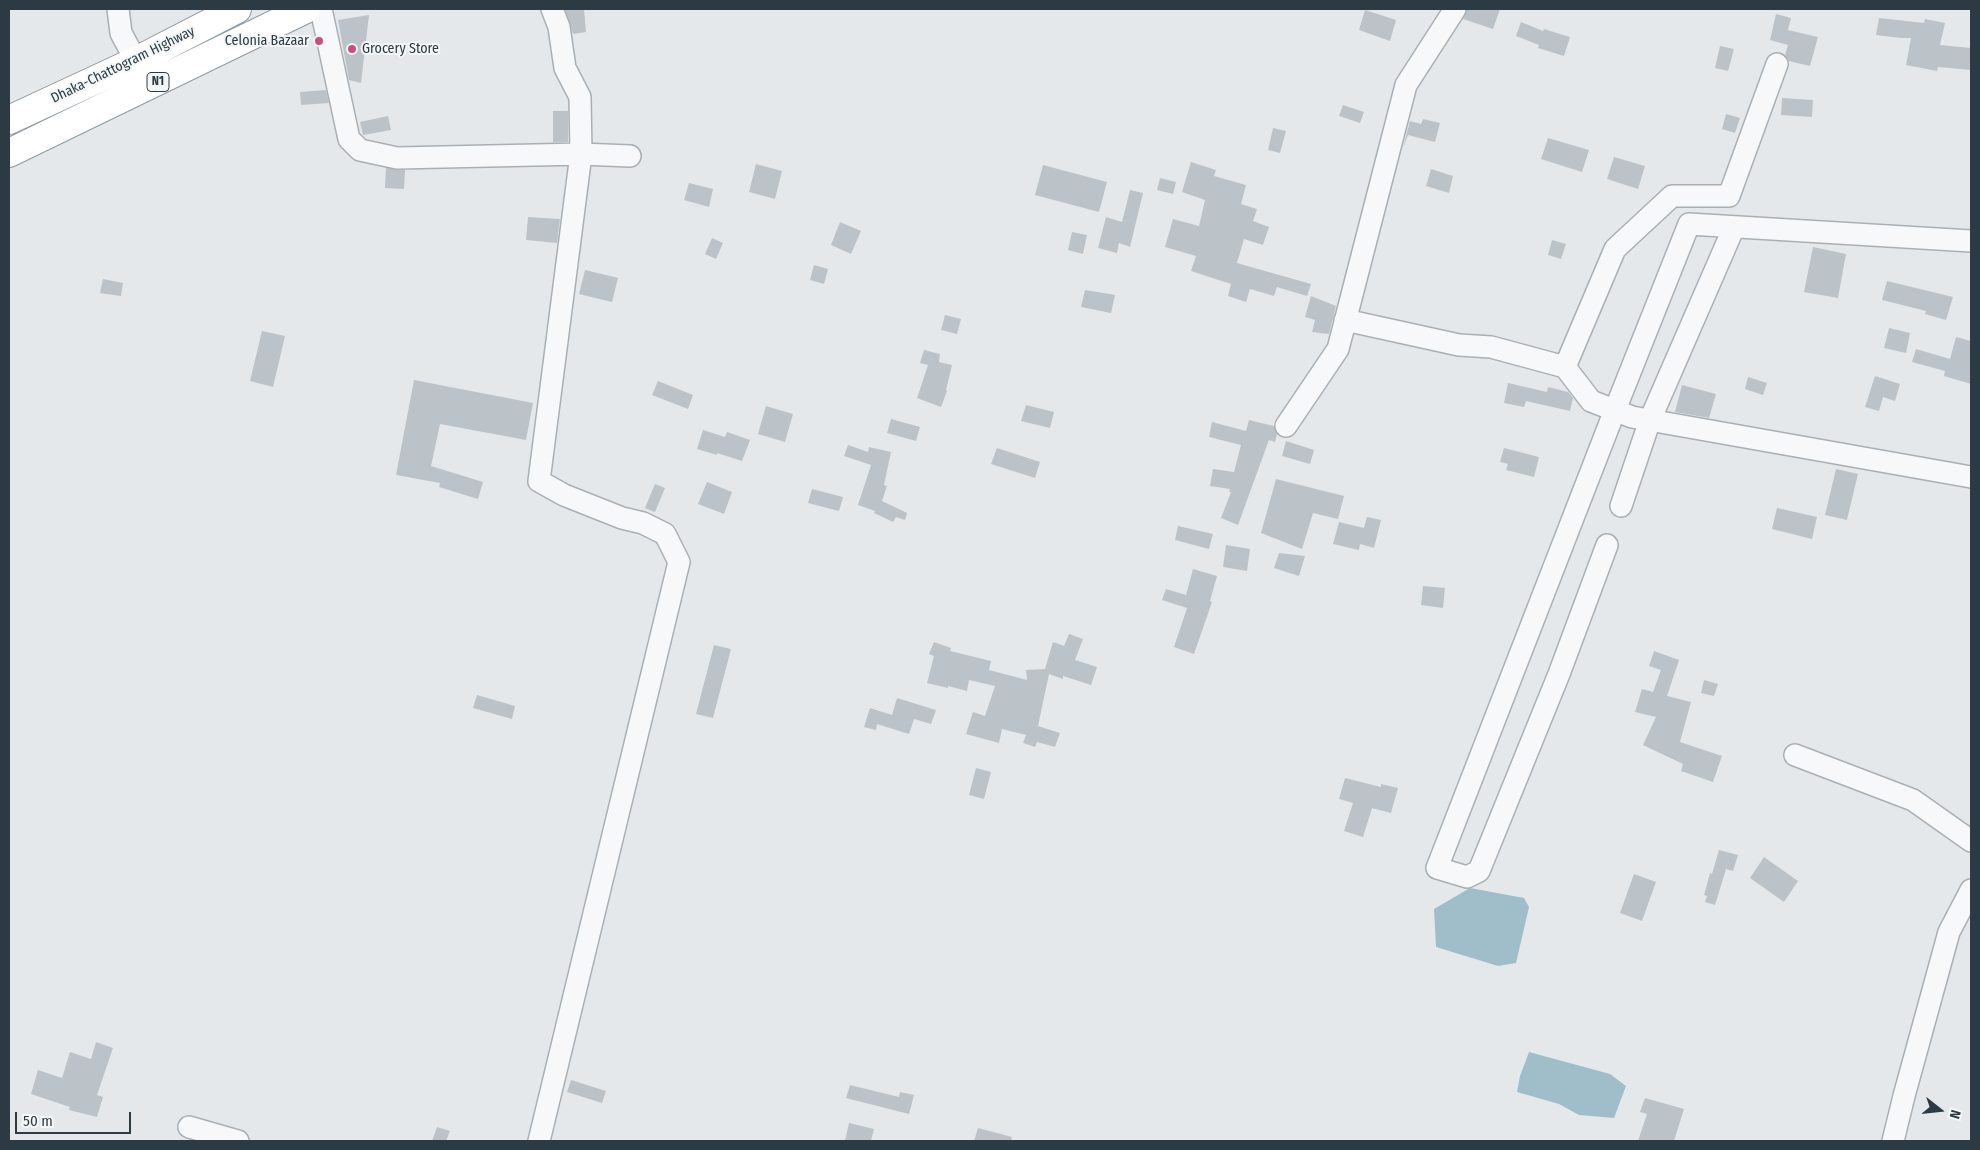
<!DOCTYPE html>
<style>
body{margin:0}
#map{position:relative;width:1980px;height:1150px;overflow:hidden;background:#e4e8eb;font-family:"Fira Sans Condensed",sans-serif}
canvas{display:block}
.frame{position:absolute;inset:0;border:10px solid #2c3a43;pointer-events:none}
.north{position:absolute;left:1915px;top:1085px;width:50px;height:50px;-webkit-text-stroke:4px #f3f7f8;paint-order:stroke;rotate:106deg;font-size:14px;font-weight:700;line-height:20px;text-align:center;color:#2c3a43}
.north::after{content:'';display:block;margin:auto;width:18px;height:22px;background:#2c3a43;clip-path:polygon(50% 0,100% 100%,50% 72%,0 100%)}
.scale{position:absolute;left:15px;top:1112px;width:116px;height:22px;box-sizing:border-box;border:2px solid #2c3a43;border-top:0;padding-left:6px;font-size:15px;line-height:18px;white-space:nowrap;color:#2c3a43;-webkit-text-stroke:4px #f3f7f8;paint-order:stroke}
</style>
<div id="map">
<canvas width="1980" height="1150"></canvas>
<div class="frame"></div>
<div class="north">N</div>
<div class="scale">50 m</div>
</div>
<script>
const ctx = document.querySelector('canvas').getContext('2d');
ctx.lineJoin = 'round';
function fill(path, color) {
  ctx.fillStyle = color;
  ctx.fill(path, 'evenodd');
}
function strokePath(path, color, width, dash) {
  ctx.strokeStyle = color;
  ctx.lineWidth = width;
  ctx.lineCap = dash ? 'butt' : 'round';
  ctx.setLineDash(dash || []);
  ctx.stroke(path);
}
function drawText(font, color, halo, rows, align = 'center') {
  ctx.font = font + ' "Fira Sans Condensed",sans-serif';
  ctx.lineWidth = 4;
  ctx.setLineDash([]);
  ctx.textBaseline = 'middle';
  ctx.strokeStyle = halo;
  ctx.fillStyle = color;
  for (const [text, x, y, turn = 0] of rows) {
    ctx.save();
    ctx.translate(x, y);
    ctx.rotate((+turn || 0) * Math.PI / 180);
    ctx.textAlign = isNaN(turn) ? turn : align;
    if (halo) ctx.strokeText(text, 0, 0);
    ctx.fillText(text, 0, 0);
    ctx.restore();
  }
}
fill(new Path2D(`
 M1470,888L1524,898L1529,907L1516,963L1498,966L1436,947L1434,909Z
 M1529,1052L1610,1074L1626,1086L1614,1118L1579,1115L1559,1104L1517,1092L1520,1076Z`), '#a0bec9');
fill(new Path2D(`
 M565,9H584L586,32L573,34Z
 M1467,9H1500L1493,29L1463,19Z
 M1365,10L1396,20L1390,41L1359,30Z
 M1776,14L1791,18L1788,30L1818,37L1810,66L1789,61L1785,55L1788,45L1770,40Z
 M369,15L361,83L349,80L338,20Z
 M1879,18L1924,23L1925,19L1945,23L1940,45L1971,48V70L1938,67L1937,71L1906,65L1911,38H1901L1876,35Z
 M1521,22L1543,31L1544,29L1570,37L1564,56L1538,48L1539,45L1516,36Z
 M1720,46L1734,49L1728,71L1715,68Z
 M326,90L329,103L301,105L300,92Z
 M1782,98L1813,100L1812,117L1781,115Z
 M1343,105L1364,112L1360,123L1339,116Z
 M553,111H568V142H553Z
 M1726,114L1740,118L1735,133L1722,129Z
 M388,116L391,130L363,135L360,122Z
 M1423,119L1440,123L1435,142L1408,135L1403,148L1410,121L1421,124Z
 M1273,128L1286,131L1280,153L1268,150Z
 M1548,138L1589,150L1582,172L1541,159Z
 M1614,157L1645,166L1638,189L1607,179Z
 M1191,162L1216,170L1214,176L1246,185L1241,204L1257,209L1253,221L1269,227L1263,245L1244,239L1237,263L1311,284L1307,296L1277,287L1274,296L1250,289L1246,302L1228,296L1231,284L1191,271L1196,256L1165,247L1173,219L1199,226L1205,200L1182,192Z
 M756,164L782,171L775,199L749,192Z
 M1043,165L1107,182L1099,212L1035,195Z
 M386,168L405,170L404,189L385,188Z
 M1431,169L1453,176L1449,193L1426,186Z
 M1160,178L1176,182L1173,194L1157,190Z
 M689,183L713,189L709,207L684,200Z
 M1130,190L1143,193L1130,247L1119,243L1117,253L1098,248L1106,217L1122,222Z
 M528,217L560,219L557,243L526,240Z
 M840,222L861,231L851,254L831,245Z
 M1072,232L1087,235L1083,254L1068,250Z
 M712,238L723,243L716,259L705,254Z
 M1552,240L1566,244L1561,259L1548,255Z
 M1813,247L1846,254L1838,298L1804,292Z
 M814,265L828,269L824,284L810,280Z
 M585,270L618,278L612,302L579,294Z
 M103,279L123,283L121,296L100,293Z
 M1887,281L1953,297L1946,320L1925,314L1926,311L1882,300Z
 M1085,290L1115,295L1111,313L1081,307Z
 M1311,296L1336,306L1329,334L1312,332L1315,320L1305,317Z
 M945,315L961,319L957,334L941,330Z
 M1889,328L1910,333L1906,353L1884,348Z
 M262,331L285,336L273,387L250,381Z
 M1956,337L1971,341V384L1944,376L1945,371L1912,362L1916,349L1950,359Z
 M924,350L940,354L939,362L952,365L946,390L947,391L941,407L917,398L928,365L920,363Z
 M1875,376L1900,384L1895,401L1883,397L1879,411L1865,407Z
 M1748,377L1767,383L1763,395L1745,389Z
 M414,380L533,403L526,440L440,424L431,466L483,482L478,499L439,487L440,483L396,475Z
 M658,381L693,395L688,409L652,395Z
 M1508,383L1547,392L1548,387L1568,392L1573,398L1570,411L1526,401L1524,407L1504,403Z
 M1682,385L1716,394L1709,418L1675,412Z
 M1026,405L1054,412L1050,428L1021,421Z
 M766,406L793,414L785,442L758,434Z
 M891,419L920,427L916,441L887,433Z
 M1249,420L1274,426L1277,434L1275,442L1269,440L1238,525L1221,518L1231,492H1229L1230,489L1210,486L1213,469L1234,472L1241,445L1209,437L1212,422L1246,431Z
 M703,430L725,437L727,432L750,440L742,461L717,453V455L697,449Z
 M1286,441L1314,450L1310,464L1282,456Z
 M848,445L868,452L869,447L891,452L884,485L887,486L882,501L907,513L905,520L896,517L893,522L874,513L875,511L858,505L871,465L844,456Z
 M997,448L1040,462L1035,478L991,464Z
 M1504,448L1539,457L1534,477L1506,470L1508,464L1500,462Z
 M1836,469L1858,474L1847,520L1825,515Z
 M1276,479L1344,496L1338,519L1313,513L1302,549L1261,533Z
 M707,482L732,492L724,514L698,504Z
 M655,484L665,488L655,512L645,508Z
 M812,489L843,497L839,511L808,503Z
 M1777,508L1817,517L1812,539L1772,529Z
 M1367,517L1381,520L1374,548L1360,544L1359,550L1333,544L1339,522L1364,528Z
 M1178,526L1213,534L1209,549L1175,540Z
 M1226,545L1250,549L1247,571L1223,567Z
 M1279,553L1305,556L1299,576L1274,568Z
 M1193,569L1217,576L1210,601L1212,602L1194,654L1174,647L1187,608L1162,600L1166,589L1186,595Z
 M1423,586L1445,588L1443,608L1421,605Z
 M1069,634L1083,639L1075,660L1097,667L1091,685L1063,676V679L1049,674L1038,726L1060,733L1055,747L1037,742L1035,747L1023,743L1026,735L1002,729L999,743L966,734L973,712L985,716L995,686L969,680L967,691L948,686V688L927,683L934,656L929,654L934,642L951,648L950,651L991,661L989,670L1027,680L1026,670L1045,669L1053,642L1064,646Z
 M714,645L731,649L713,718L696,714Z
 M1654,651L1679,660L1667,696L1691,702L1680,742L1722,756L1713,782L1681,771L1683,764L1643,745L1656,717L1635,712L1642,689L1653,692L1661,670L1649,666Z
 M1704,680L1718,684L1714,696L1701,693Z
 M477,695L515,706L512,719L473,708Z
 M897,698L936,710L931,724L914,719L909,734L877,724L876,730L864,727L870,708L892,715Z
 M976,768L991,772L984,799L969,795Z
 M1345,778L1381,787V784L1398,788L1391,813L1372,808L1363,837L1344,831L1353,803L1339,799Z
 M1719,850L1738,855L1733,871L1726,869L1715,905L1705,902L1707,896L1704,895L1710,873L1712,874Z
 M1764,857L1798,881L1784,902L1750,878Z
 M1634,874L1656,882L1642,921L1620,913Z
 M96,1042L113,1048L97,1095L103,1097L97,1117L69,1110L70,1107L31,1094L38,1070L62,1078L70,1052L91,1059Z
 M571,1080L606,1091L602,1103L567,1092Z
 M850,1085L899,1097L900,1092L914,1095L909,1114L846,1098Z
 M1645,1098L1684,1109L1674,1141H1638L1647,1114L1640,1112Z
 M849,1123L874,1129L871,1141H845Z
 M437,1127L450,1131L446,1141H432Z
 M978,1128L1012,1137L1011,1141H974Z`), '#bbc3c8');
const minor = new Path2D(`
 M118,9L121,33L136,61
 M321,9L349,139L360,150L397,158L581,154L630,156
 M1345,320L1459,345L1491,347L1565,367L1591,401L1632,417L1971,477
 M1565,367L1615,249L1672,196H1729L1777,64
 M1286,426L1338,349L1406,85L1455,9
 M1621,506L1650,420L1734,227
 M1607,545L1559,674L1479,871L1467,877L1437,868L1615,410L1689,224L1971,241
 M1795,755L1913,800L1971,841
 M189,1127L238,1141
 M539,1141L679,562L665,534L643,523L622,518L564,495L539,481L581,154L580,97L565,68L559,27L552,9
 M1893,1141L1904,1096L1949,932L1971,890`);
const highway = new Path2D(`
 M9,120L136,61L237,9
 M9,153L306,9`);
strokePath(minor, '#a9b0b5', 24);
strokePath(highway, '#8b99a1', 30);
strokePath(minor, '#f6f8f9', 21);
strokePath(highway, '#fff', 28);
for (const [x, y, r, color] of [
 [319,41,5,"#ca4f7f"],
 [352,49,5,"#ca4f7f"]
]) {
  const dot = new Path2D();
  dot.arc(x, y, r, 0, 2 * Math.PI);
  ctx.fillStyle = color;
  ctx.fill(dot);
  strokePath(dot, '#f3f7f8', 2);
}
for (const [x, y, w] of [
 [158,82,22]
]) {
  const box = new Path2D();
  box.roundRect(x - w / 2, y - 9.5, w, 19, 4);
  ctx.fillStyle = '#f3f7f8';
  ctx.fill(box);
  strokePath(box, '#2c3a43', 1);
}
drawText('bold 12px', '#2c3a43', null, [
 ["N1",158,82]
]);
drawText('14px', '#2c3a43', '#f3f7f8', [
 ["Celonia Bazaar",309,41],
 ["Grocery Store",362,49,"left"]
], 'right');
drawText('14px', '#2c3a43', '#f3f7f8', [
 ["Dhaka-Chattogram Highway",123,65,-26]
]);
</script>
